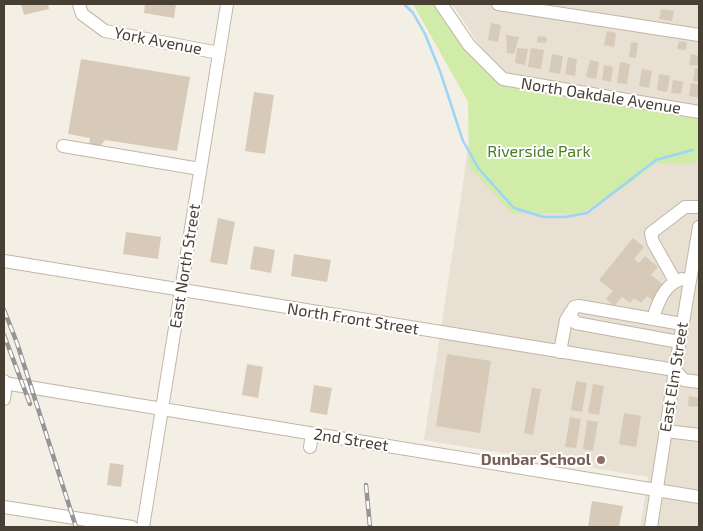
<!DOCTYPE html>
<style>
body{margin:0}
#map{position:relative;width:703px;height:531px;overflow:hidden;background:#f4efe5;font-family:"Exo 2",sans-serif}
canvas{display:block}
.frame{position:absolute;inset:0;border:5px solid #473f34;pointer-events:none}
</style>
<div id="map">
<canvas width="703" height="531"></canvas>
<div class="frame"></div>
</div>
<script>
const ctx = document.querySelector('canvas').getContext('2d');
ctx.lineJoin = 'round';
function fill(path, color) {
  ctx.fillStyle = color;
  ctx.fill(path, 'evenodd');
}
function strokePath(path, color, width, dash) {
  ctx.strokeStyle = color;
  ctx.lineWidth = width;
  ctx.lineCap = dash ? 'butt' : 'round';
  ctx.setLineDash(dash || []);
  ctx.stroke(path);
}
function drawText(font, color, halo, rows, align = 'center') {
  ctx.font = font + ' "Exo 2",sans-serif';
  ctx.lineWidth = 4;
  ctx.setLineDash([]);
  ctx.textBaseline = 'middle';
  ctx.strokeStyle = halo;
  ctx.fillStyle = color;
  for (const [text, x, y, turn = 0] of rows) {
    ctx.save();
    ctx.translate(x, y);
    ctx.rotate((+turn || 0) * Math.PI / 180);
    ctx.textAlign = isNaN(turn) ? turn : align;
    if (halo) ctx.strokeText(text, 0, 0);
    ctx.fillText(text, 0, 0);
    ctx.restore();
  }
}
fill(new Path2D(`
 M452,4H699V527H640L648,477L424,440L464,177L481,47Z`), '#e8e0d2');
fill(new Path2D(`
 M413,4H435C458,40 471,67 512,86L699,119L697,163L655,164L622,189L581,213L513,214L469,167L468,102Z`), '#d1eca9');
strokePath(new Path2D(`
 M404,4L413,13L425,34L440,71L463,141L479,169L514,208L544,217H565L587,213L656,160L692,150`), '#9bd5f7', 2.5);
fill(new Path2D(`
 M21,4H48L49,9L24,15Z
 M145,4H176L174,18L144,13Z
 M661,9L674,11L672,21L659,19Z
 M491,23L501,25L498,42L488,40Z
 M607,31L616,33L614,47L604,45Z
 M506,35L519,37L514,54L507,53Z
 M538,36L547,37L546,43L537,42Z
 M679,41L687,42L686,50L677,49Z
 M631,42L638,43L636,58L629,57Z
 M517,48L528,49L525,65L515,63Z
 M531,48L544,50L541,69L528,67Z
 M552,54L563,56L560,74L549,72Z
 M691,54L699,56V66L689,65Z
 M568,57L577,59L575,76L565,74Z
 M81,59L190,77L177,151L105,140L100,147L89,145L90,138L68,134Z
 M590,60L599,62L596,79L586,77Z
 M620,62L630,64L627,84L617,83Z
 M604,65L613,67L611,82L602,80Z
 M695,68L699,69V82L693,81Z
 M642,69L652,71L649,88L639,86Z
 M659,74L670,76L667,92L657,90Z
 M673,80L683,82L681,94L671,93Z
 M691,83L699,85V98L689,96Z
 M254,92L274,95L265,154L245,151Z
 M218,218L235,222L227,265L210,262Z
 M126,232L161,237L158,259L123,254Z
 M633,238L644,247L634,259L639,263L645,256L658,267L651,275L664,285L652,300L647,296L641,303L634,298L630,303L622,297L614,306L606,299L613,291L599,280Z
 M254,246L275,250L271,273L250,269Z
 M294,254L331,260L327,282L291,276Z
 M447,354L491,361L480,433L436,426Z
 M247,364L263,367L258,398L242,395Z
 M576,381L587,383L582,412L571,410Z
 M593,384L604,386L599,415L588,413Z
 M314,385L332,388L327,415L310,412Z
 M532,388L541,389L533,435L524,433Z
 M689,396L699,398L698,407L688,406Z
 M624,413L641,416L636,447L619,444Z
 M570,417L581,419L576,448L565,447Z
 M587,420L598,422L593,451L583,449Z
 M110,463L124,465L121,487L107,485Z
 M592,501L623,506L619,527H588Z`), '#d7cab9');
const minor = new Path2D(`
 M79,4L82,14L105,31L219,53
 M441,4L469,45L503,79L699,112
 M498,4L699,35
 M63,146L200,169
 M4,261L675,370L684,380L699,382
 M675,281L653,242L651,233L685,207H699
 M653,319C657,304 665,283 682,279
 M679,342L576,323L570,316L574,307L579,306L682,324
 M560,352L566,320L571,312
 M4,381L6,384L4,399
 M4,383L699,497
 M666,431L699,435
 M310,447L312,434
 M4,507L132,527
 M143,527L227,4
 M651,527L675,370L699,227`);
strokePath(minor, '#c0b6a6', 14);
strokePath(minor, '#fff', 12);
const rail = new Path2D(`
 M4,310L17,343L76,527
 M4,335L30,404
 M366,485L370,527`);
strokePath(rail, '#959595', 4.5);
strokePath(rail, '#fff', 2.5, [8]);
for (const [x, y, r, color] of [
 [601,460,5,"#8d6e63"]
]) {
  const dot = new Path2D();
  dot.arc(x, y, r, 0, 2 * Math.PI);
  ctx.fillStyle = color;
  ctx.fill(dot);
  strokePath(dot, '#fff', 2);
}
drawText('16px', '#473f34', '#fff', [
 ["York Avenue",158,41,11],
 ["North Oakdale Avenue",601,96,9],
 ["East North Street",185,266,-81],
 ["North Front Street",353,319,9],
 ["East Elm Street",674,377,-81],
 ["2nd Street",351,440,9]
]);
drawText('16px', '#487e22', '#fff', [
 ["Riverside Park",539,152]
]);
drawText('bold 16px', '#785e54', '#fff', [
 ["Dunbar School",591,460]
], 'right');
</script>
